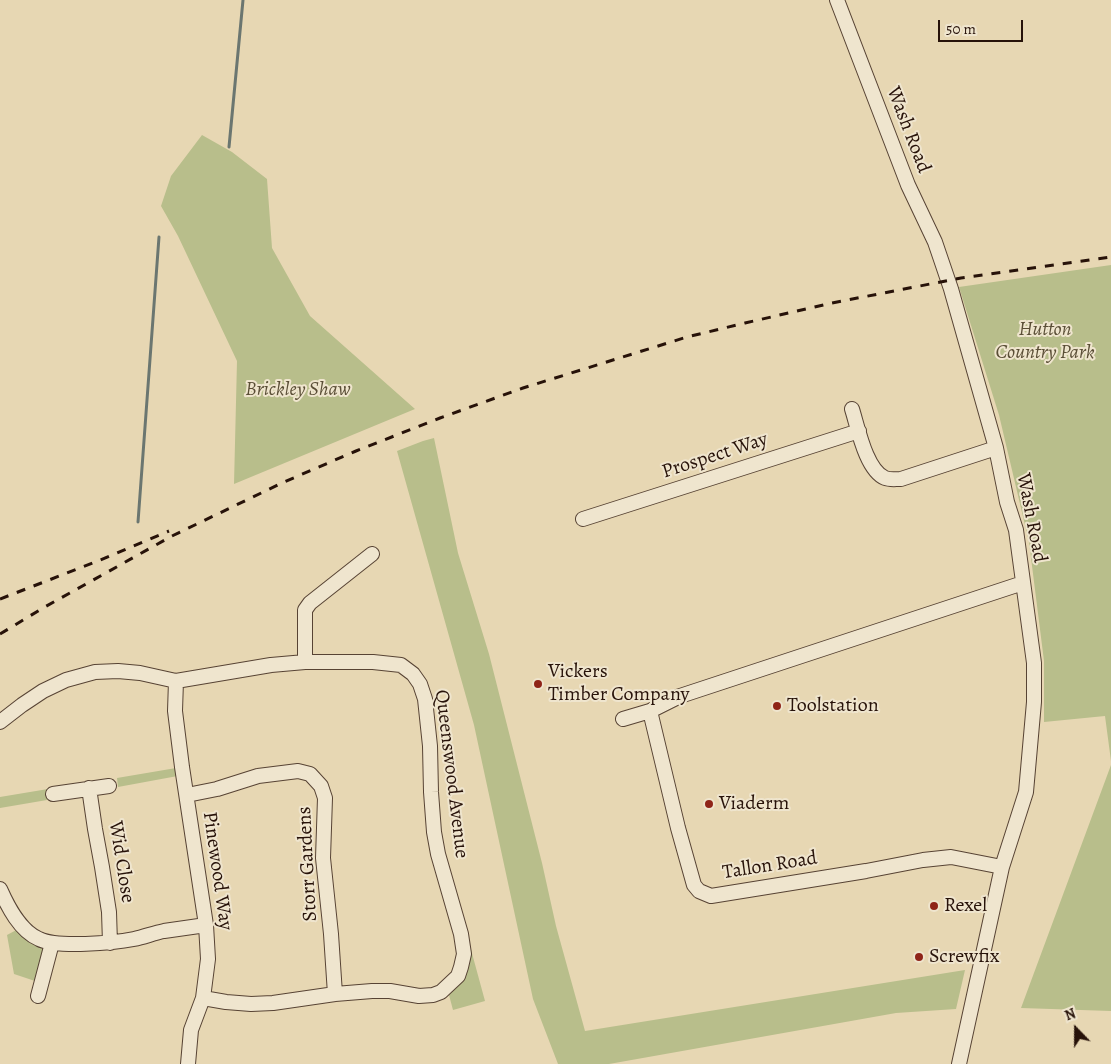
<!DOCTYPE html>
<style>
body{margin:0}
#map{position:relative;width:1111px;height:1064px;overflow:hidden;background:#e7d7b3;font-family:Alegreya,serif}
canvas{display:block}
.north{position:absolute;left:1051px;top:1004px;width:50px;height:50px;-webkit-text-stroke:4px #efe5ce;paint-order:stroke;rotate:338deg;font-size:14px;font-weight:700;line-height:20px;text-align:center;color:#271209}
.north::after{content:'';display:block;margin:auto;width:18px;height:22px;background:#271209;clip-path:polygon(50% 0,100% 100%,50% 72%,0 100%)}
.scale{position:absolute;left:938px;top:20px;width:85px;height:22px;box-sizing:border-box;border:2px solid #271209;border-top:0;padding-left:6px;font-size:15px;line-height:18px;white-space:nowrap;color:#271209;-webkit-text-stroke:4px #efe5ce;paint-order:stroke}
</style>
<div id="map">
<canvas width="1111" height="1064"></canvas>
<div class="north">N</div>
<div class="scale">50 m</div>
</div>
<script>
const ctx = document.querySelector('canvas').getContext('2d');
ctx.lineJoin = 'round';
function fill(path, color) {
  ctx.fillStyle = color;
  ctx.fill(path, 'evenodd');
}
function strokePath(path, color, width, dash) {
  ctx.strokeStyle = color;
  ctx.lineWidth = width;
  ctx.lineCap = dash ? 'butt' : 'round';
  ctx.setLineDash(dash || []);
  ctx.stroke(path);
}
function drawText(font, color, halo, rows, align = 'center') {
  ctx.font = font + ' Alegreya,serif';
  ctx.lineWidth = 4;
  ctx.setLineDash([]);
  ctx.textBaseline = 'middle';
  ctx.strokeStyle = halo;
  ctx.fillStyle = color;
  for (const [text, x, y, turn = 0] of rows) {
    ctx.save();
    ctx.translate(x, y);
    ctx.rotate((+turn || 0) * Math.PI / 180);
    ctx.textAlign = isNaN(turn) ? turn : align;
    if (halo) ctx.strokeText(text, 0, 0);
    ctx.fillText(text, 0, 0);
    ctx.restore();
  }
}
fill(new Path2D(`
 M202,135L232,152L267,179L272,248L310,316L415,409L234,484L237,361L178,236L161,206L171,176Z
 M1111,265V761L1105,716L1044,722V661L1029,542L999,415L959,287Z
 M434,438L458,553L489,654L542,863L556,926L585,1031L965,970L956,1009L896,1013L609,1064H558L533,999L474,725L397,451L423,441Z
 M1111,765V1011L1021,1008Z
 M182,767L183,775L118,787L117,778Z
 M48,789L49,798L47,800L0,808V797Z
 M22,927L52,943L41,983L14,974L7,935Z
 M470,946L485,1001L453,1010L449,995L465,977Z`), '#b8be8b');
strokePath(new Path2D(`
 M229,147L243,0
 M138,522L159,237`), '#6b7670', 3);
const minor = new Path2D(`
 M837,0L908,185L935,242L951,289L996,448L1007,502L1016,530L1034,663V702L1026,792L1002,867L959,1064
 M852,409C858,428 866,470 885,478C890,480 895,479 901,479L996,448
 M583,519L859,431
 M305,662V610L310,603L372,554
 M176,681L175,711L182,767L206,925L208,959L203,998L191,1030L188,1064
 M623,719L650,711
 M0,722L22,705L43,691L66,680L95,672L118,671L140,673L176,681L271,665L305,662H373L401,665L413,674L420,684L425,699L430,746L431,792L434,832L438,854L461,934L464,954L461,967L458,976L441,992L433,995L419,996L390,991H372L335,994L273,1003L251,1004L226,1002L203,998
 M89,788L95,829L102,867L109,912L110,943
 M53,794L109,786
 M187,795L217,789L258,776L298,771L310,774L321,786L325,798L323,858L331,934L335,994
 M1002,867L951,857L923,860L866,871L711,896L699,891L694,885L678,828L650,711L680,696L1023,583
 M0,889C8,907 20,931 39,939C57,948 114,943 134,939C144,937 154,933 164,931C178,929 192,927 206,925
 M38,996L52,943`);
strokePath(minor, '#574334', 16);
strokePath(minor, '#efe5ce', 14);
strokePath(new Path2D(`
 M0,599L98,561L169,531
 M0,634L43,608L172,536L284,482L356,451L440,418L523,388L687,337L745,323L832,303L961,278L1111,257`), '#271209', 3, [9, 9]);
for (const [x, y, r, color] of [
 [538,684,5,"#8f2418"],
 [777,706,5,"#8f2418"],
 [709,804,5,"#8f2418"],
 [934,906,5,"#8f2418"],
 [919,957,5,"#8f2418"]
]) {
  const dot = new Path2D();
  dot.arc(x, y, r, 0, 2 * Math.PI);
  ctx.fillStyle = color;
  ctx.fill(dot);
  strokePath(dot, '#efe5ce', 2);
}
drawText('20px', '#271209', '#efe5ce', [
 ["Wash Road",908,130,69],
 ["Prospect Way",715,456,-18],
 ["Wash Road",1031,518,79],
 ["Queenswood Avenue",451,774,83],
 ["Wid Close",121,862,81],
 ["Storr Gardens",308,864,-93],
 ["Tallon Road",770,866,-9],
 ["Pinewood Way",217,871,82]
]);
drawText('italic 20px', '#5a4e36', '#efe5ce', [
 ["Hutton",1045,330],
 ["Country Park",1045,353],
 ["Brickley Shaw",298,390]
]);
drawText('20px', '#271209', '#efe5ce', [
 ["Vickers",548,672],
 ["Timber Company",548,695],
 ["Toolstation",787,706],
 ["Viaderm",719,804],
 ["Rexel",944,906],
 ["Screwfix",929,957]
], 'left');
</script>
